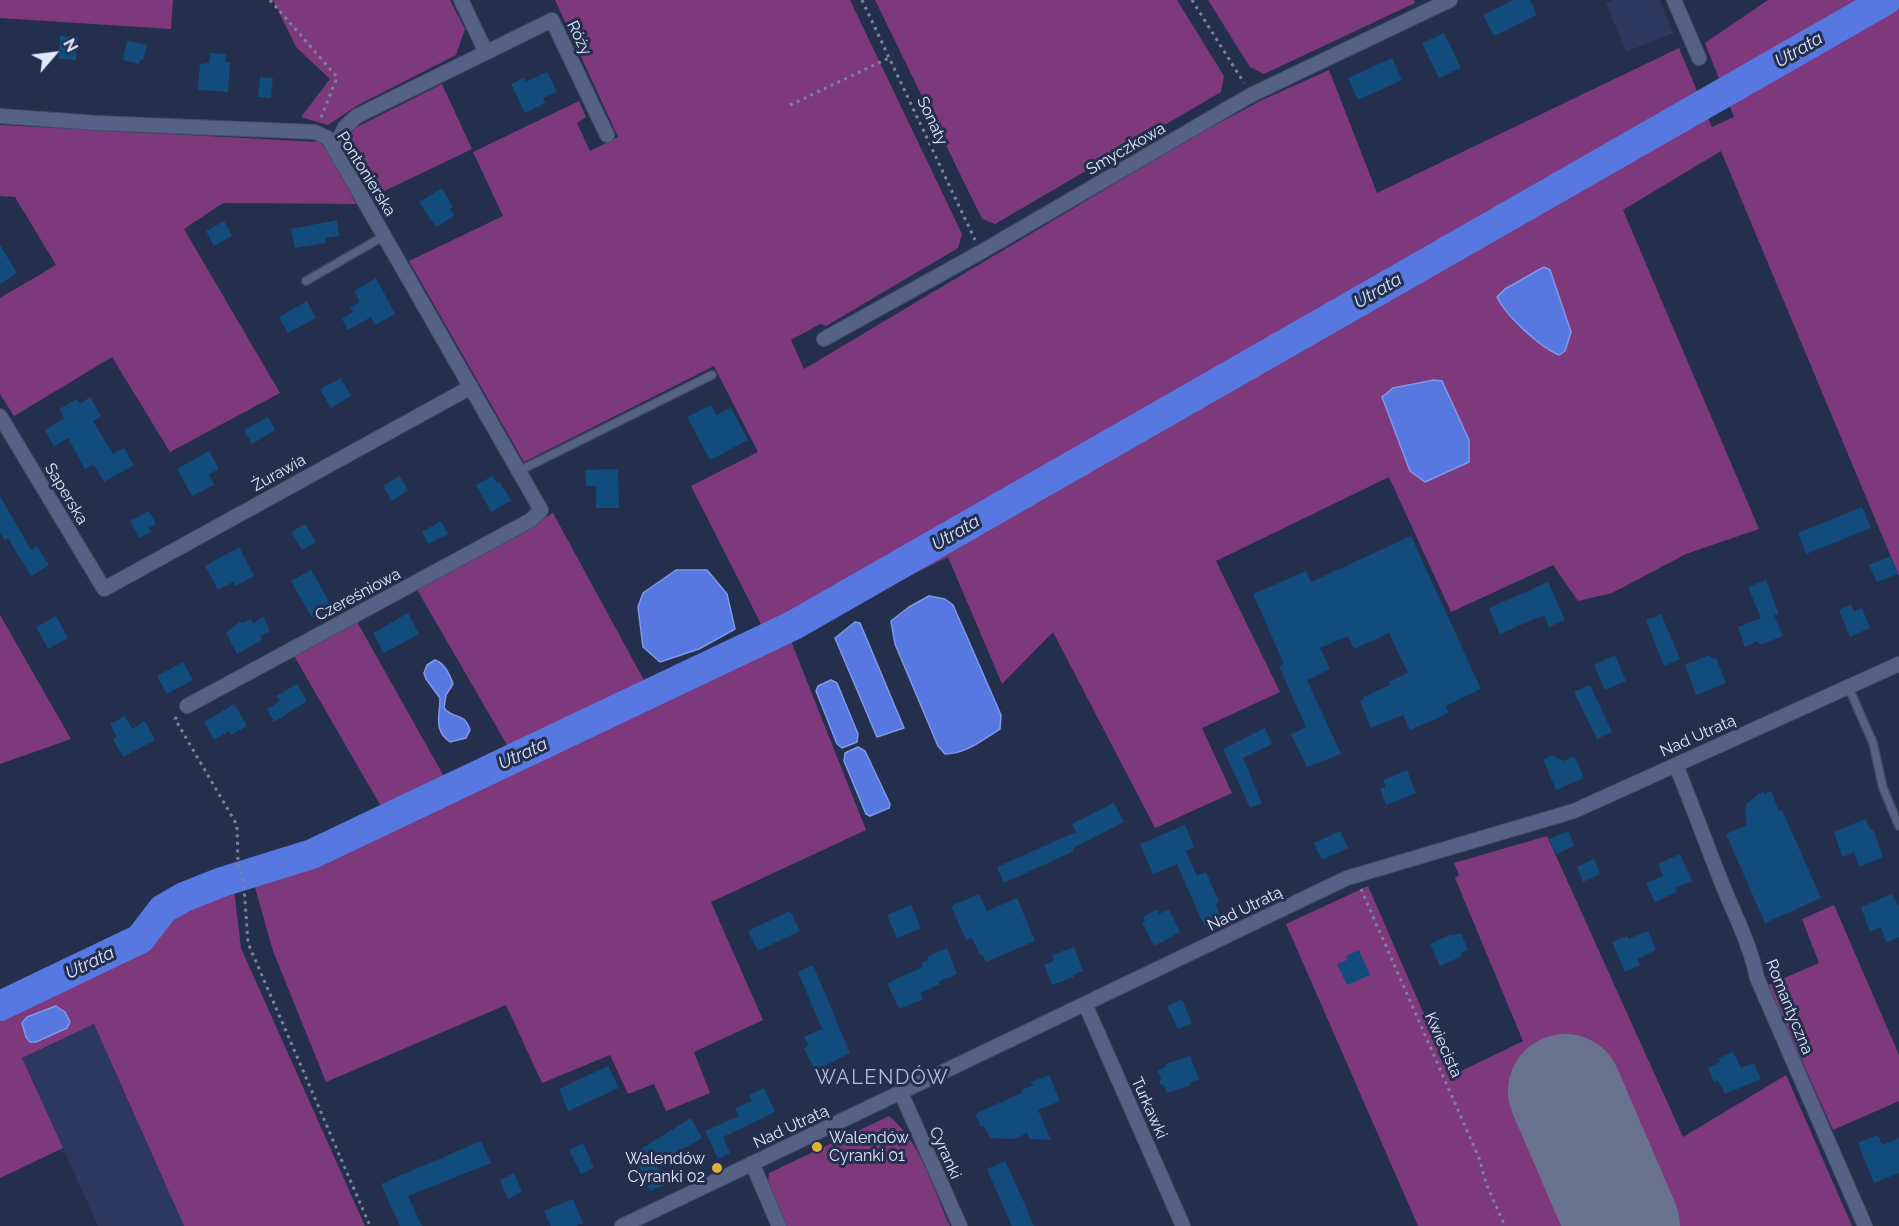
<!DOCTYPE html>
<meta charset="utf-8">
<style>
body{margin:0}
#map{position:relative;width:1899px;height:1226px;overflow:hidden;background:#242f4e;font-family:Raleway,sans-serif}
canvas{display:block}
.north{position:absolute;left:24px;top:24px;width:60px;height:60px;-webkit-text-stroke:4px #242f4e;paint-order:stroke;rotate:62deg;font-size:16px;font-weight:700;line-height:24px;text-align:center;color:#e0e8fc}
.north::after{content:'';display:block;margin:auto;width:21px;height:27px;background:#e0e8fc;clip-path:polygon(50% 0,100% 100%,50% 72%,0 100%)}
</style>
<div id="map">
<canvas width="1899" height="1226"></canvas>
<div class="north">N</div>
</div>
<script>
const ctx = document.querySelector('canvas').getContext('2d');
ctx.lineJoin = 'round';
function fill(path, color) {
  ctx.fillStyle = color;
  ctx.fill(path, 'evenodd');
}
function strokePath(path, color, width, dash) {
  ctx.strokeStyle = color;
  ctx.lineWidth = width;
  ctx.lineCap = dash ? 'butt' : 'round';
  ctx.setLineDash(dash || []);
  ctx.stroke(path);
}
function drawText(font, color, halo, rows, align = 'center') {
  ctx.font = font + ' Raleway,sans-serif';
  ctx.lineWidth = 6;
  ctx.setLineDash([]);
  ctx.textBaseline = 'middle';
  ctx.strokeStyle = halo;
  ctx.fillStyle = color;
  for (const [text, x, y, turn = 0] of rows) {
    ctx.save();
    ctx.translate(x, y);
    ctx.rotate((+turn || 0) * Math.PI / 180);
    ctx.textAlign = isNaN(turn) ? turn : align;
    if (halo) ctx.strokeText(text, 0, 0);
    ctx.fillText(text, 0, 0);
    ctx.restore();
  }
}
fill(new Path2D(`
 M1613,0H1660L1673,33L1626,52L1606,3Z
 M94,1024L184,1226H98L22,1058Z`), '#2c385e');
fill(new Path2D(`
 M0,0H173L171,29L0,18Z
 M273,0H450L465,29L456,55L358,105L328,125L301,117L330,79L296,47Z
 M555,0H850L962,234L958,248L826,326L820,324L791,340L804,369L1193,137L1260,101L1329,70L1377,193L1679,48L1712,127L1734,117L1705,43L1768,0H1899V576L1721,151L1623,210L1759,529L1686,554L1612,593L1578,601L1553,565L1451,612L1389,477L1216,561L1280,692L1202,728L1232,793L1155,828L1053,632L1002,684L948,557L789,636L866,830L711,902L763,1020L694,1052L710,1093L666,1111L654,1084L628,1094L610,1055L542,1083L506,1005L326,1082L273,951L254,884L234,890L241,948L365,1226H184L94,1024L22,1058L63,1148L0,1178V996L122,938L168,895L250,869L321,840L383,810L293,654L356,620L446,780L510,750L416,588L553,513L646,684L764,630L691,486L758,452L714,366L524,462L409,261L503,216L473,152L579,101L586,117L577,123L590,151L618,137Z
 M875,0H1177L1224,76L1221,92L995,224L982,219Z
 M1208,0H1414L1415,3L1264,74L1250,67Z
 M442,84L472,149L372,197L347,153L353,129Z
 M0,125L320,142L333,159L356,204L223,203L184,229L280,393L170,452L112,357L14,416L0,394V298L56,265L15,197L0,196Z
 M0,615L71,739L0,764Z
 M1547,836L1683,1137L1786,1075L1852,1226H1418L1286,924L1368,886L1451,1076L1523,1041L1455,878L1459,875L1454,863Z
 M1834,905L1899,1055V1101L1833,1130L1768,985L1819,963L1802,919Z
 M889,1116C921,1142 933,1189 950,1226H787L768,1182L769,1173Z`), '#7e397c');
const water = new Path2D(`
 M1544,267L1550,270L1571,332L1565,351L1559,355C1540,347 1506,316 1497,297L1505,289Z
 M1434,380L1442,381L1469,440V462L1425,482L1410,471L1382,397L1393,388Z
 M676,570H707L727,594L735,629L699,649L660,662L643,647L638,607L643,593Z
 M929,596L945,599L953,605L1001,715L1000,729C982,740 966,754 945,754L938,746L895,644L891,621L909,607Z
 M855,622L860,623L904,728L877,737L835,638Z
 M435,660C445,663 450,675 453,684L446,695L444,708C453,720 464,711 470,730L466,738L450,742C433,730 440,716 440,698L426,679L424,673L427,665Z
 M831,680L837,683L858,734L857,742L842,748L837,744L816,691L818,686Z
 M858,747L865,751L890,804L889,808L870,816L866,814L844,761L845,753Z
 M56,1006L65,1012L70,1022L67,1028L36,1042H30L26,1037L22,1023L27,1017Z`);
fill(water, '#5777e1');
strokePath(water, '#8099e9', 1.5);
strokePath(new Path2D(`
 M0,1006L140,939L163,909L184,897L222,882L312,854L794,625L1886,0`), '#5777e1', 30);
strokePath(new Path2D(`
 M1565,1091L1623,1226`), '#68728e', 114);
fill(new Path2D(`
 M1514,0H1530L1537,15L1494,36L1483,15Z
 M1444,33L1461,68L1439,78L1422,43Z
 M60,36L77,37L76,60L59,59Z
 M127,41L147,45L143,60H140L139,64L123,60Z
 M210,53L226,54L225,62H230L228,92L198,90L200,64L209,63Z
 M1392,58L1402,80L1358,100L1348,78Z
 M547,72L557,92L543,98L545,103L525,113L511,84L524,78L526,82Z
 M260,77L273,78L271,98L258,97Z
 M442,188L453,207L450,209L454,216L436,227L419,202Z
 M337,220L339,236L325,238V243L295,248L291,229Z
 M224,221L232,236L214,246L206,231Z
 M0,245L17,273L0,284Z
 M376,278L395,314L375,325L371,317L348,330L342,319L353,312L350,308L360,302L354,291Z
 M307,301L316,318L288,333L279,317Z
 M341,378L351,396L331,408L320,389Z
 M90,397L101,416L93,421L113,454L124,448L134,465L104,482L94,465L85,469L68,438L54,447L45,430L64,418L59,409L77,399L80,404Z
 M711,405L716,415L731,408L748,440L710,460L687,417Z
 M268,417L275,430L252,444L244,430Z
 M209,451L219,469L209,474L214,485L192,496L177,469Z
 M618,469L619,508H596V486H586L585,470Z
 M400,476L408,490L392,501L383,486Z
 M493,476L497,483L500,482L511,501L491,512L476,485Z
 M0,496L31,550L37,546L49,565L31,576L8,538L5,540L0,532Z
 M1862,507L1871,528L1806,554L1798,533Z
 M149,511L156,524L149,528L151,532L139,538L130,521Z
 M441,521L448,534L428,544L422,532Z
 M305,524L316,542L302,550L291,532Z
 M1411,536L1481,689L1446,706L1449,713L1410,730L1403,715L1371,728L1360,701L1364,700L1363,697L1390,685L1388,682L1408,673L1389,633L1354,649L1348,636L1320,648L1330,669L1307,680L1341,754L1307,767L1291,734L1306,727L1279,666L1284,664L1253,594L1306,571L1311,582Z
 M239,547L254,576L235,586L233,582L218,590L205,566Z
 M1890,556L1898,574L1877,582L1869,565Z
 M311,570L332,607L312,618L291,581Z
 M1766,580L1779,614L1774,615L1783,636L1760,645L1758,641L1745,647L1738,627L1761,618L1748,587Z
 M1548,582L1565,620L1549,627L1544,615L1500,634L1489,608Z
 M1851,605L1854,612L1862,608L1870,628L1850,637L1839,610Z
 M408,613L419,634L384,653L373,633Z
 M1661,614L1680,659L1664,666L1646,620Z
 M56,616L68,638L48,649L36,627Z
 M263,617L270,631L260,636L262,640L237,654L226,633L239,622L243,623L251,619L253,623Z
 M1615,655L1626,681L1605,690L1594,665Z
 M1710,655L1712,659L1716,658L1726,683L1696,695L1685,665Z
 M183,662L193,680L167,694L157,676Z
 M297,684L307,701L274,722L267,709L280,701L276,696Z
 M1590,685L1612,732L1597,739L1574,692Z
 M234,704L247,726L231,735L229,731L214,740L204,722Z
 M125,716L132,729L145,721L155,740L123,757L113,739L117,737L110,724Z
 M1265,728L1272,744L1243,758L1262,803L1250,808L1223,749Z
 M1552,755L1564,761L1574,756L1584,778L1556,790L1543,759Z
 M1407,770L1416,793L1386,805L1380,789L1386,787L1383,780Z
 M1763,791L1764,794L1771,791L1779,811L1782,810L1821,898L1765,923L1726,834L1747,825L1745,809L1747,803Z
 M1114,803L1124,822L1073,848L1074,851L1004,883L997,867L1076,832L1072,824Z
 M1865,819L1871,830L1873,829L1883,857L1859,867L1854,852L1842,857L1834,832Z
 M1185,825L1194,847L1186,851L1197,876L1206,872L1219,902L1215,904L1222,918L1204,926L1177,864L1153,874L1140,844Z
 M1340,831L1348,848L1322,860L1314,843Z
 M1568,831L1574,846L1556,854L1549,839Z
 M1680,854L1692,881L1675,888L1677,892L1655,902L1646,883L1663,876L1658,864Z
 M1594,859L1600,874L1583,882L1577,867Z
 M979,894L987,911L1017,898L1035,941L986,962L982,954L980,955L972,938L966,940L951,906Z
 M1892,894L1899,907V937L1886,943L1881,927L1870,932L1861,907Z
 M911,905L921,928L897,938L887,915Z
 M1157,909L1159,914L1169,909L1180,932L1154,946L1142,922L1145,921L1143,917Z
 M790,911L800,931L758,951L748,931Z
 M1648,931L1656,950L1637,959L1640,965L1625,972L1612,942L1627,936L1628,939Z
 M1461,933L1468,950L1460,953L1462,956L1440,966L1430,944L1452,934L1453,936Z
 M1074,947L1083,971L1073,975L1074,977L1052,985L1044,965L1054,961L1052,955Z
 M947,948L957,974L938,982L940,984L920,993L923,999L899,1009L887,983L923,967L921,963L928,960L927,957Z
 M1359,950L1370,975L1347,985L1337,964L1347,960L1346,956Z
 M813,965L850,1053L815,1071L804,1048L809,1046L804,1037L822,1029L798,972Z
 M1182,999L1192,1023L1178,1029L1167,1006Z
 M1733,1052L1741,1068L1754,1063L1761,1079L1725,1094L1718,1080L1714,1082L1708,1068L1720,1062L1719,1058Z
 M1190,1056L1199,1079L1190,1083L1191,1085L1167,1093L1164,1085L1159,1084L1161,1078L1157,1071L1167,1066L1165,1064Z
 M608,1066L619,1088L568,1111L559,1089Z
 M1049,1075L1060,1101L1038,1110L1051,1140L1030,1139L1027,1133L1015,1139L990,1138L984,1126L981,1127L975,1114L1023,1092L1022,1090L1033,1085L1031,1082Z
 M764,1088L775,1112L723,1137L730,1153L718,1159L705,1131L739,1116L735,1108L752,1101L749,1095Z
 M691,1118L702,1138L657,1164L667,1184L650,1191L633,1154Z
 M1878,1135L1882,1145L1899,1138V1173L1874,1183L1858,1143Z
 M481,1141L491,1163L408,1196L422,1226H400L381,1184Z
 M583,1143L594,1168L581,1174L569,1150Z
 M1005,1161L1026,1207L1034,1226H1012L1007,1215L987,1169Z
 M514,1173L522,1192L508,1199L500,1180Z
 M573,1199L583,1223L576,1226H551L544,1211Z`), '#124c7c');
const service = new Path2D(`
 M306,281L384,236
 M519,471L712,375
 M1848,686L1873,743L1883,788L1899,826`);
const minor = new Path2D(`
 M461,0L486,52
 M1674,0L1699,58
 M0,116L97,123L315,132L328,138L541,510L531,520L187,706
 M334,149L345,127L357,116L552,20L607,135
 M824,339L981,252L1251,95L1450,0
 M0,416L104,589L471,387
 M1676,765C1692,805 1707,846 1723,886C1736,918 1750,944 1757,978L1865,1226
 M1085,1004L1183,1226
 M901,1093L960,1226
 M752,1163L779,1226
 M622,1226L1347,878L1574,811L1899,664`);
strokePath(service, '#444d67', 10);
strokePath(minor, '#444d67', 16);
strokePath(new Path2D(`
 M270,0L337,77L320,120
 M862,0L975,240
 M1192,0L1244,83
 M790,105L889,58
 M177,717L175,719L237,825L238,863L244,886L248,943L370,1226
 M1361,889L1479,1158L1487,1186L1505,1226`), '#79839d', 3, [3, 4.5]);
strokePath(service, '#566285', 7);
strokePath(minor, '#566285', 14);
for (const [x, y, r, color] of [
 [817,1147,6,"#ddb133"],
 [717,1168,6,"#ddb133"]
]) {
  const dot = new Path2D();
  dot.arc(x, y, r, 0, 2 * Math.PI);
  ctx.fillStyle = color;
  ctx.fill(dot);
  strokePath(dot, '#242f4e', 2);
}
drawText('16px', '#e0e8fc', '#242f4e', [
 ["Róży",579,38,64],
 ["Sonaty",932,121,65],
 ["Smyczkowa",1126,149,-30],
 ["Pontonierska",366,174,58],
 ["Żurawia",279,473,-29],
 ["Saperska",66,494,59],
 ["Czereśniowa",358,595,-28],
 ["Nad Utratą",1698,736,-24],
 ["Nad Utratą",1245,909,-26],
 ["Romantyczna",1789,1007,68],
 ["Kwiecista",1443,1045,66],
 ["Turkawki",1149,1108,66],
 ["Nad Utratą",791,1127,-25],
 ["Cyranki",945,1153,66]
]);
drawText('16px', '#e0e8fc', '#242f4e', [
 ["Walendów",829,1138],
 ["Cyranki 01",829,1156],
 ["Walendów",705,1159,"right"],
 ["Cyranki 02",705,1177,"right"]
], 'left');
drawText('italic 18px', '#d9e4ff', '#242f4e', [
 ["Utrata",1799,50,-30],
 ["Utrata",1378,291,-30],
 ["Utrata",956,533,-30],
 ["Utrata",523,754,-25],
 ["Utrata",90,963,-26]
]);
ctx.letterSpacing = '1.5px';
drawText('20px', '#afbee5', '#242f4e', [
 ["WALENDÓW",882,1078]
]);
ctx.letterSpacing = '0px';
</script>
